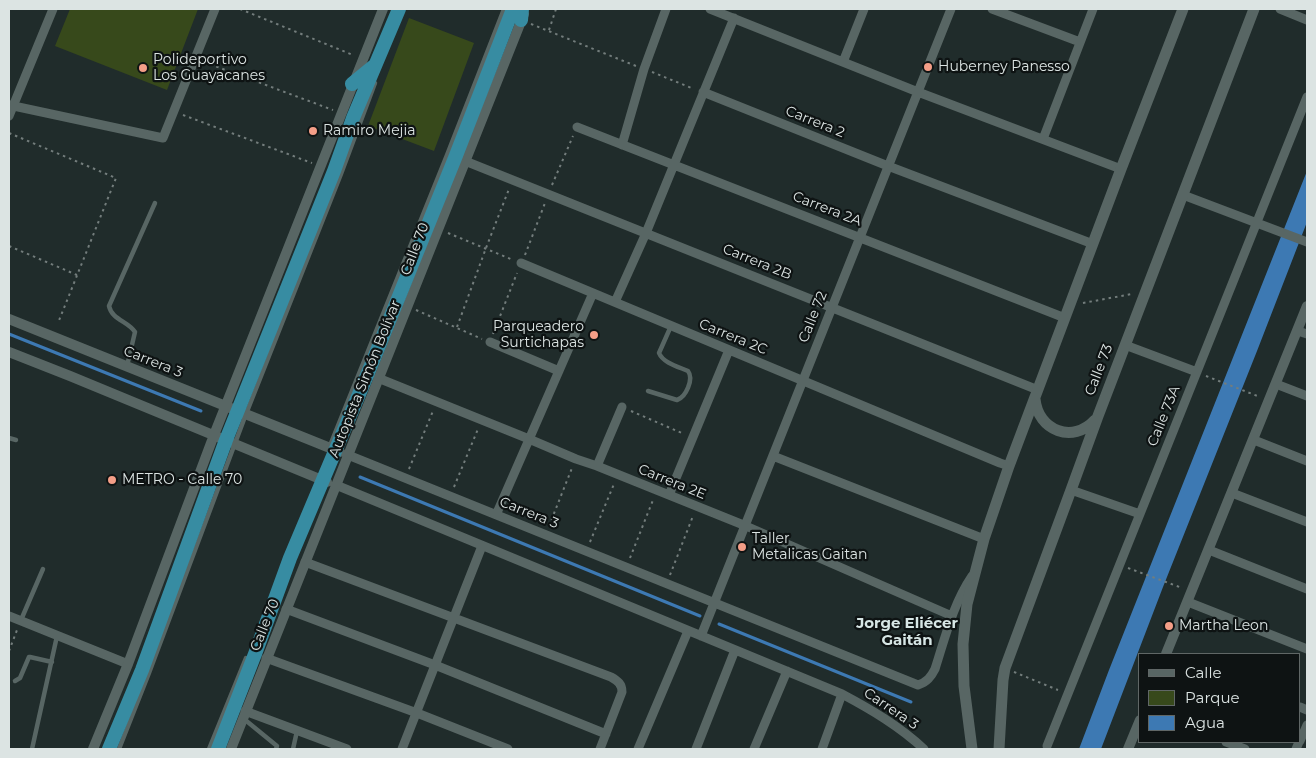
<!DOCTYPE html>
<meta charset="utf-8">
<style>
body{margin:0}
#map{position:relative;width:1316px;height:758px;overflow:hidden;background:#202c2b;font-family:Montserrat,sans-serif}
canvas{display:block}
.frame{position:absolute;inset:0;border:10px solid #dce4e3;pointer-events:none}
.legend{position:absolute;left:1138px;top:653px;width:162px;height:90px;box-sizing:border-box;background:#0e1313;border:1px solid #606766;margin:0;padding:6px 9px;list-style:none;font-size:15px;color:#dce4e3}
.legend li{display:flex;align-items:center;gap:10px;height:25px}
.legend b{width:25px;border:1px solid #606766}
</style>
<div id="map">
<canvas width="1316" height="758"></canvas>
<div class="frame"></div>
<ul class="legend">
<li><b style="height:6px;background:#586664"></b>Calle</li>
<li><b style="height:14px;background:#37491b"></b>Parque</li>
<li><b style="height:14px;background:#3d79b3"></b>Agua</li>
</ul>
</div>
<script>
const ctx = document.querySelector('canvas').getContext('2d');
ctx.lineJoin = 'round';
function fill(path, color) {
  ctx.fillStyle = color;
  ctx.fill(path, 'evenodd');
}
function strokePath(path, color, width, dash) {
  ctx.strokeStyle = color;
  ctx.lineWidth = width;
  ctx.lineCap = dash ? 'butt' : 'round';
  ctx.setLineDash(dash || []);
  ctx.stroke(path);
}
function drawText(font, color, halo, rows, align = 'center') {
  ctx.font = font + ' Montserrat,sans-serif';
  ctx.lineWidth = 4.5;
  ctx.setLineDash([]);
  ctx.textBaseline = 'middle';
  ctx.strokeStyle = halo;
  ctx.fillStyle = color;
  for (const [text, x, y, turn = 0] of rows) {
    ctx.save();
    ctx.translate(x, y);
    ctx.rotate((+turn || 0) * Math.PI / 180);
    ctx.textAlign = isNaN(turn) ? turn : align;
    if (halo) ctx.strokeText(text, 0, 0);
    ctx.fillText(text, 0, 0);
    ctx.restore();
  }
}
fill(new Path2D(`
 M70,9H198L167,90L55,46Z
 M409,18L474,43L434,151L368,126Z`), '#37491b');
fill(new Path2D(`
 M1307,171V222L1257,351L1163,587L1101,749H1079L1109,670Z`), '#3d79b3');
strokePath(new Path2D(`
 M9,334L201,411
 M360,477L700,616
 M719,624L911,702`), '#3d79b3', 3);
strokePath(new Path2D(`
 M240,9L353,55
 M531,24L636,66
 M549,30L556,9
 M204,62L333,110
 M652,72L694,89
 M183,115L312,163
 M9,133L116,178L58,323
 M552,185L573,136
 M448,233L513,260
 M9,246L77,275
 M525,255L545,203
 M1083,303L1132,294
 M416,310L482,339
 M457,327L486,248L509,189
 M493,334L517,273
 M1206,376L1260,397
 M631,411L684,434
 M409,469L433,411
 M454,487L478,429
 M549,526L572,468
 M590,542L614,484
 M630,558L653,500
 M1128,568L1182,588
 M670,575L693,516
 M9,651L17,630
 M1014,672L1058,690`), '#737d7c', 2, [2.5, 4]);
strokePath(new Path2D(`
 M127,366L135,332C128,321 112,320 109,306L155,203
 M648,391L677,400C686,397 694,379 688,371C679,367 663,363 659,353L671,326
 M9,438L16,440
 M329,448L447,155L504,9
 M21,620L43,569
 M15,681L20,678L29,657H30L52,662
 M244,719L277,746L276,749
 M32,749L57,636
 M119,749L149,673L246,414L341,174L375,83
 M209,749L246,658
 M293,749L297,731`), '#586664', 4.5);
strokePath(new Path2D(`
 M710,9L918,92L1121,169
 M992,9L1080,42
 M1280,9L1307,20
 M843,62L864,9
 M703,92L888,166L1093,244
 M9,105L163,138L215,9
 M9,116L53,9
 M577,127L1065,318
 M1043,139L1093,9
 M622,145L644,69L666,9
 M465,161L1038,390
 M1183,195L1307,242
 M521,263C681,330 841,396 1000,463L1009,466
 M615,302L646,233L734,18
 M1298,331L1307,334
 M490,342L559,371
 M1125,345L1197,372
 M378,378L529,439L576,459L597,466L746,526L952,616
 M1276,384L1307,396
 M1254,440L1307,461
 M348,455L918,685C927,682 931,677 935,669C945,638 953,604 972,576
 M773,456L984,539
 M597,466L622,407
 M336,485L842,694C872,710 899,726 924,749
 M1071,490L1140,514
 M1232,493L1307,522
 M669,495L729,350
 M496,515L593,293
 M1209,550L1307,589
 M305,562L611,677C618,681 622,684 622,692L600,749
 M1188,602L1307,649
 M286,609L435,665L606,734
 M9,616L128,664
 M701,636L951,9
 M266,658L417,713L508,749
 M1300,707L1307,710
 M245,711L347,749
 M1300,741L1307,725
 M1226,742L1245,749
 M1047,746L1307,97
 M402,749L482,546
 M638,749L688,631
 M696,749L735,650
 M754,749L787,671
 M822,749L842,694
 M1296,749L1299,742`), '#586664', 9);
strokePath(new Path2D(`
 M9,319L340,452
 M9,352L70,376L327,482
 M1166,654L1307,306
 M93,749L128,664L214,435L383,9
 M231,749L524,14
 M1128,749L1140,720`), '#586664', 10);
strokePath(new Path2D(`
 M1035,399C1038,431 1073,444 1095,420
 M972,749L964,686L963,644L967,604L984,539L1009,466L1121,169L1183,9
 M999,749L1003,680L1005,668L1071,490L1098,416L1254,9`), '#586664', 11);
strokePath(new Path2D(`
 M521,20L522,9
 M352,84L374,66
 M109,749L142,670L226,440L334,171L353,118L399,9
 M218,749L255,654L290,558L368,373L455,158L513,9`), '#378ca2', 14);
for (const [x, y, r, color] of [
 [928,67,5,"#f49e87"],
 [143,68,5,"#f49e87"],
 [313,131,5,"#f49e87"],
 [594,335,5,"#f49e87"],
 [112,480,5,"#f49e87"],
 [742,547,5,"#f49e87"],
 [1169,626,5,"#f49e87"]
]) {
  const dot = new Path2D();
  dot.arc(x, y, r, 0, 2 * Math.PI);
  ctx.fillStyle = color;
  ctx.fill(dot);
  strokePath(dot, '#0e1313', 2);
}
drawText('14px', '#dce4e3', '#0e1313', [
 ["Polideportivo",153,60],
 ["Los Guayacanes",153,76],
 ["Huberney Panesso",938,67],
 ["Ramiro Mejia",323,131],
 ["Parqueadero",584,327,"right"],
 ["Surtichapas",584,343,"right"],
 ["METRO - Calle 70",122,480],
 ["Taller",752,539],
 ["Metalicas Gaitan",752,555],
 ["Martha Leon",1179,626]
], 'left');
drawText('14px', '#dce4e3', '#0e1313', [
 ["Carrera 2",815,122,22],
 ["Carrera 2A",827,209,21],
 ["Calle 70",415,249,-69],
 ["Carrera 2B",757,262,22],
 ["Calle 72",813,317,-68],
 ["Carrera 2C",733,337,22],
 ["Carrera 3",153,362,22],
 ["Calle 73",1099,370,-69],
 ["Autopista Simón Bolívar",365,379,-68],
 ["Calle 73A",1164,416,-68],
 ["Carrera 2E",672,482,22],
 ["Carrera 3",529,513,22],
 ["Calle 70",265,625,-68],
 ["Carrera 3",891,709,34]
]);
drawText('bold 15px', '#d7e6e5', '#0e1313', [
 ["Jorge Eliécer",907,624],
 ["Gaitán",907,641]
]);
</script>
